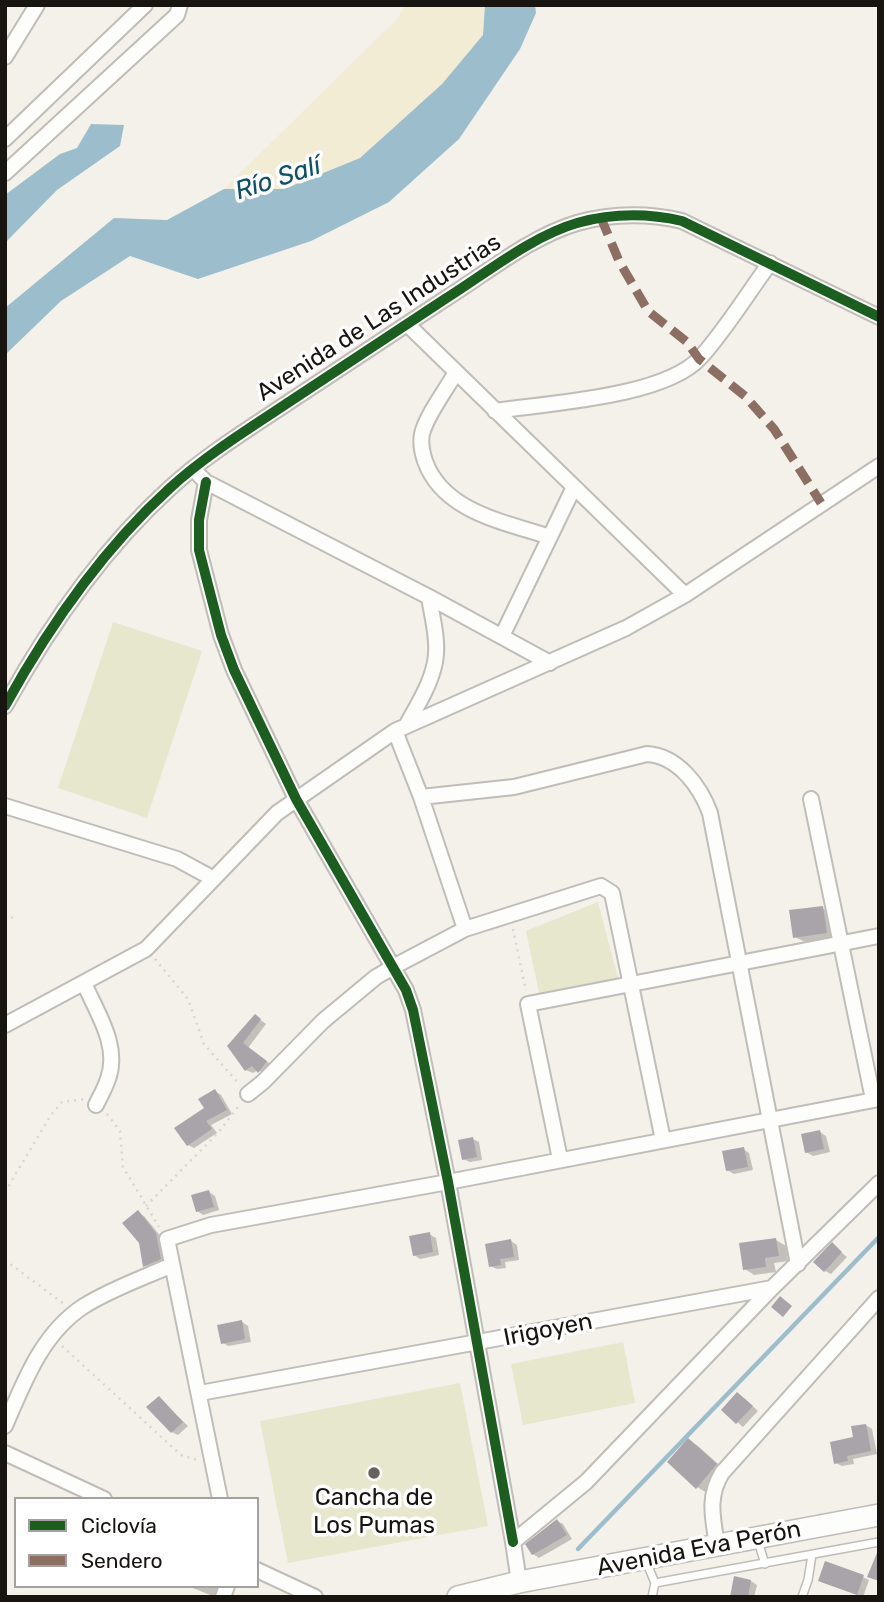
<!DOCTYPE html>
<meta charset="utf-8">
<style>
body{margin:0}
#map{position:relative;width:884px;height:1602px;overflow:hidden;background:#f4f0ea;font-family:Rubik,sans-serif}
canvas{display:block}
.frame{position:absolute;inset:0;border:7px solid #181511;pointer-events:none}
.legend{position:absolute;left:14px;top:1497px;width:245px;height:91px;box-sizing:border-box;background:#fff;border:2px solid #a3a1a0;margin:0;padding:9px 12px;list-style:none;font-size:21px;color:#181511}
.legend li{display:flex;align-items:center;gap:14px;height:35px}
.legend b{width:35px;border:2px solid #a3a1a0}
</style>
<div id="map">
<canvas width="884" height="1602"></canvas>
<div class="frame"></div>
<ul class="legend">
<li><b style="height:9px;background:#1b5e20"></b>Ciclovía</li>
<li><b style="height:9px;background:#8d6e63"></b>Sendero</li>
</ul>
</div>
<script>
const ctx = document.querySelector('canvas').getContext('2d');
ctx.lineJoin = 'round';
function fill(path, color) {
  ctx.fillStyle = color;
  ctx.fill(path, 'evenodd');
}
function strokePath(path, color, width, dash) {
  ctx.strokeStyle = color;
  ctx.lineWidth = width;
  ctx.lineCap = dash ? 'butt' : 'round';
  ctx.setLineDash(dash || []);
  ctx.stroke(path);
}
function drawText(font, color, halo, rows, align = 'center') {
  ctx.font = font + ' Rubik,sans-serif';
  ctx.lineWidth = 7;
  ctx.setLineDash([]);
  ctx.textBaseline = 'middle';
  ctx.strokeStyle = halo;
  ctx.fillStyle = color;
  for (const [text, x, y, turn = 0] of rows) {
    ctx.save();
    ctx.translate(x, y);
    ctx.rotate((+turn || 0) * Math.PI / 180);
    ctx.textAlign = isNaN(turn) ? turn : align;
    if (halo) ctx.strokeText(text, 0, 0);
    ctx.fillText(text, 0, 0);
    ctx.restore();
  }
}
fill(new Path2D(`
 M113,622L202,651L147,818L58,788Z
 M598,902L618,978L539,993L526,931Z
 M623,1342L635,1403L523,1425L511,1364Z
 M460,1383L488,1526L288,1563L260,1421Z`), '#e6e7cd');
fill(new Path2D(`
 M405,5H485L483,35L442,84L360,158L284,189H224L398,18Z`), '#f3ecd5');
fill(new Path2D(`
 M485,5H535L536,13L520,49L459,139L389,202L311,241L198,279L130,256L61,301L5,355V308L114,218L167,220L224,189H284L360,158L442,84L483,35Z
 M91,124L124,125L120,146L57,190L5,243V195L60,154L77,148Z`), '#9cbecc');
fill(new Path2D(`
 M822,908L832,913L836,938L805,942L795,937Z
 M255,1016L266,1024L248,1048L272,1065L265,1075L258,1070L253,1073L246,1070L229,1046Z
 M215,1091L221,1095L232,1114L211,1125L217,1133L194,1148L188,1145Z
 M820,1132L826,1136L830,1152L813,1156L806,1152Z
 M473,1139L479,1142L482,1160L470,1162L463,1159Z
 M743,1149L749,1153L753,1170L734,1174L727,1170Z
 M209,1192L215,1196L219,1210L203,1215L197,1211Z
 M138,1213L144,1216L162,1238L166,1263L151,1269L145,1266Z
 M429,1234L436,1238L439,1255L420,1259L414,1255Z
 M776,1240L786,1246L788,1261L774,1263L776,1272L754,1275L745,1269Z
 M511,1241L517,1245L519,1260L505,1262L506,1268L497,1269L490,1266Z
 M832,1245L847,1257L831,1274L825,1271Z
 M242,1322L248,1326L251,1342L228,1346L222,1342Z
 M159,1398L188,1426L178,1435L172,1432Z
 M744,1398L758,1411L743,1427L723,1410Z
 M866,1425L872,1429L877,1454L853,1459L854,1464L842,1466L836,1463Z
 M689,1440L698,1446L726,1471L707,1493L697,1487Z
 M557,1521L563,1524L572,1539L539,1558L533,1554Z
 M863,1577L869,1580L863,1597L826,1583Z
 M751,1581L757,1585L754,1597H732Z
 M188,1586H220L215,1597Z`), '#0003');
strokePath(new Path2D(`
 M578,1549L879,1237`), '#9cbecc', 4.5);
fill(new Path2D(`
 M823,906L827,933L793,938L789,910Z
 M255,1014L261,1019L243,1043L267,1061L258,1073L252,1066L245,1071L227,1046Z
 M215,1089L227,1110L206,1121L212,1129L187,1146L174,1128L204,1108L198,1099Z
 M820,1130L824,1149L805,1153L801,1134Z
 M473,1137L477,1157L462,1160L458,1140Z
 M744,1147L748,1167L726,1171L722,1151Z
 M209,1190L214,1207L196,1212L191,1195Z
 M138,1210L156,1233L161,1259L143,1267L139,1243L122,1223Z
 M430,1232L433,1252L413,1256L409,1236Z
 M776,1238L779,1256L765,1258L766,1267L743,1270L739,1243Z
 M511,1239L514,1257L500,1259L501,1265L489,1267L485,1244Z
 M832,1242L842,1252L824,1272L813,1262Z
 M780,1296L792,1306L783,1317L771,1307Z
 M242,1320L245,1339L221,1344L217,1325Z
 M737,1392L753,1406L736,1424L721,1410Z
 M159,1396L183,1422L171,1433L146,1407Z
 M866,1424L871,1451L847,1456L848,1461L834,1464L830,1442L853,1437L851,1426Z
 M688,1438L717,1464L696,1489L667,1462Z
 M557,1519L567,1535L532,1555L525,1544Z
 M879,1548V1581L867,1577Z
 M825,1561L864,1575L857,1595L818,1581Z
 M734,1576L751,1580L748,1597H730Z`), '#a8a4a9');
const lane = new Path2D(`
 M758,1541L765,1564
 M646,1561L655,1583L652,1597
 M655,1583L879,1542
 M802,1597L808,1580L812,1555`);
const street = new Path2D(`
 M5,57L37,5
 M5,139L145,5
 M5,173L177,15L180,5
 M407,324L685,595
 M456,372C446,390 426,416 422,434C420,444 422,452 425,461C443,512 505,522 550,537
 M495,411C549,403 664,397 700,358C724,332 748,293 770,263
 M199,475L206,482L429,597L550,663
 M206,482L199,520V550L221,635L234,670L296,799L406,990L413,1010L448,1182L513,1542
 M502,636L574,487
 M5,706C48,628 104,548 170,488C205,456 247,430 286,404C339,369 392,334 445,299C485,274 532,236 577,223C613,213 647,213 682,221L879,317
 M406,726C417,706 431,684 435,662C439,641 432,617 429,597
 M421,797L514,787L647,754C678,756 700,786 710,813L798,1264
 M811,799L873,1099
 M5,806L177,859L212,878
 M465,929L421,797L395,731L626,628L685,595L879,466
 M84,983C97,1013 120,1046 108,1079C105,1088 100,1097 96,1105
 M5,1025L146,949L277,813L395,731
 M248,1094L263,1082L323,1021L376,977L393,967L465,929L601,886L612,893L663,1140
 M560,1159L528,1004L879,936
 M200,1393L772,1288
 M5,1426C24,1382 42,1333 84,1306C111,1289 143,1278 172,1265
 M5,1453L104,1499
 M220,1499L167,1239L211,1225L448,1182L879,1099
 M717,1545C713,1519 707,1497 722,1473L879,1298
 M257,1570L315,1597
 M519,1582L513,1542L586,1482L772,1288L879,1183
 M223,1597L227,1586`);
const secondary = new Path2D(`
 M458,1597L519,1582L879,1515`);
strokePath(lane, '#c0bdb8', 10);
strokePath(street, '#c0bdb8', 18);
strokePath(secondary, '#c0bdb8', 24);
strokePath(new Path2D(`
 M5,921L13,917
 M513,929L526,991
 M155,959L188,999L204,1044L240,1085
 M107,1114L120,1131L123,1167L159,1227
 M5,1192L51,1115L62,1102L85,1099
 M146,1206L218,1133L240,1104
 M5,1260L64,1304
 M62,1346L181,1455L197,1460`), '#d7d6d5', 2.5, [2, 5]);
strokePath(lane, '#fdfdfc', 7);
strokePath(street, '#fdfdfc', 14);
strokePath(secondary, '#fdfdfc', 21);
strokePath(new Path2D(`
 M601,218L619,261L648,311L687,342L699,359L745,396L774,429L821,503`), '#8d6e63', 9, [18, 9]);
strokePath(new Path2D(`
 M206,482L199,520V550L221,635L234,670L296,799L406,990L413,1010L448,1182L513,1542
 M5,706C48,628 104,548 170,488C205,456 247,430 286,404C339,369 392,334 445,299C485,274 532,236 577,223C613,213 647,213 682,221L879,317`), '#1b5e20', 10);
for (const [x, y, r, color] of [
 [374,1473,7,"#65625d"]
]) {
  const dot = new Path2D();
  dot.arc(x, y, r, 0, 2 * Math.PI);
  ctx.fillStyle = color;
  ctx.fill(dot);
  strokePath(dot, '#fff', 2.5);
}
drawText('24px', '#181511', '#fff', [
 ["Avenida de Las Industrias",379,318,-33],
 ["Irigoyen",548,1330,-11],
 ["Avenida Eva Perón",699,1549,-11]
]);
drawText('24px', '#181511', '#fff', [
 ["Cancha de",374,1498],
 ["Los Pumas",374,1526]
]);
drawText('italic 26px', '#0e5068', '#fff', [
 ["Río Salí",278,179,-18]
]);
</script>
